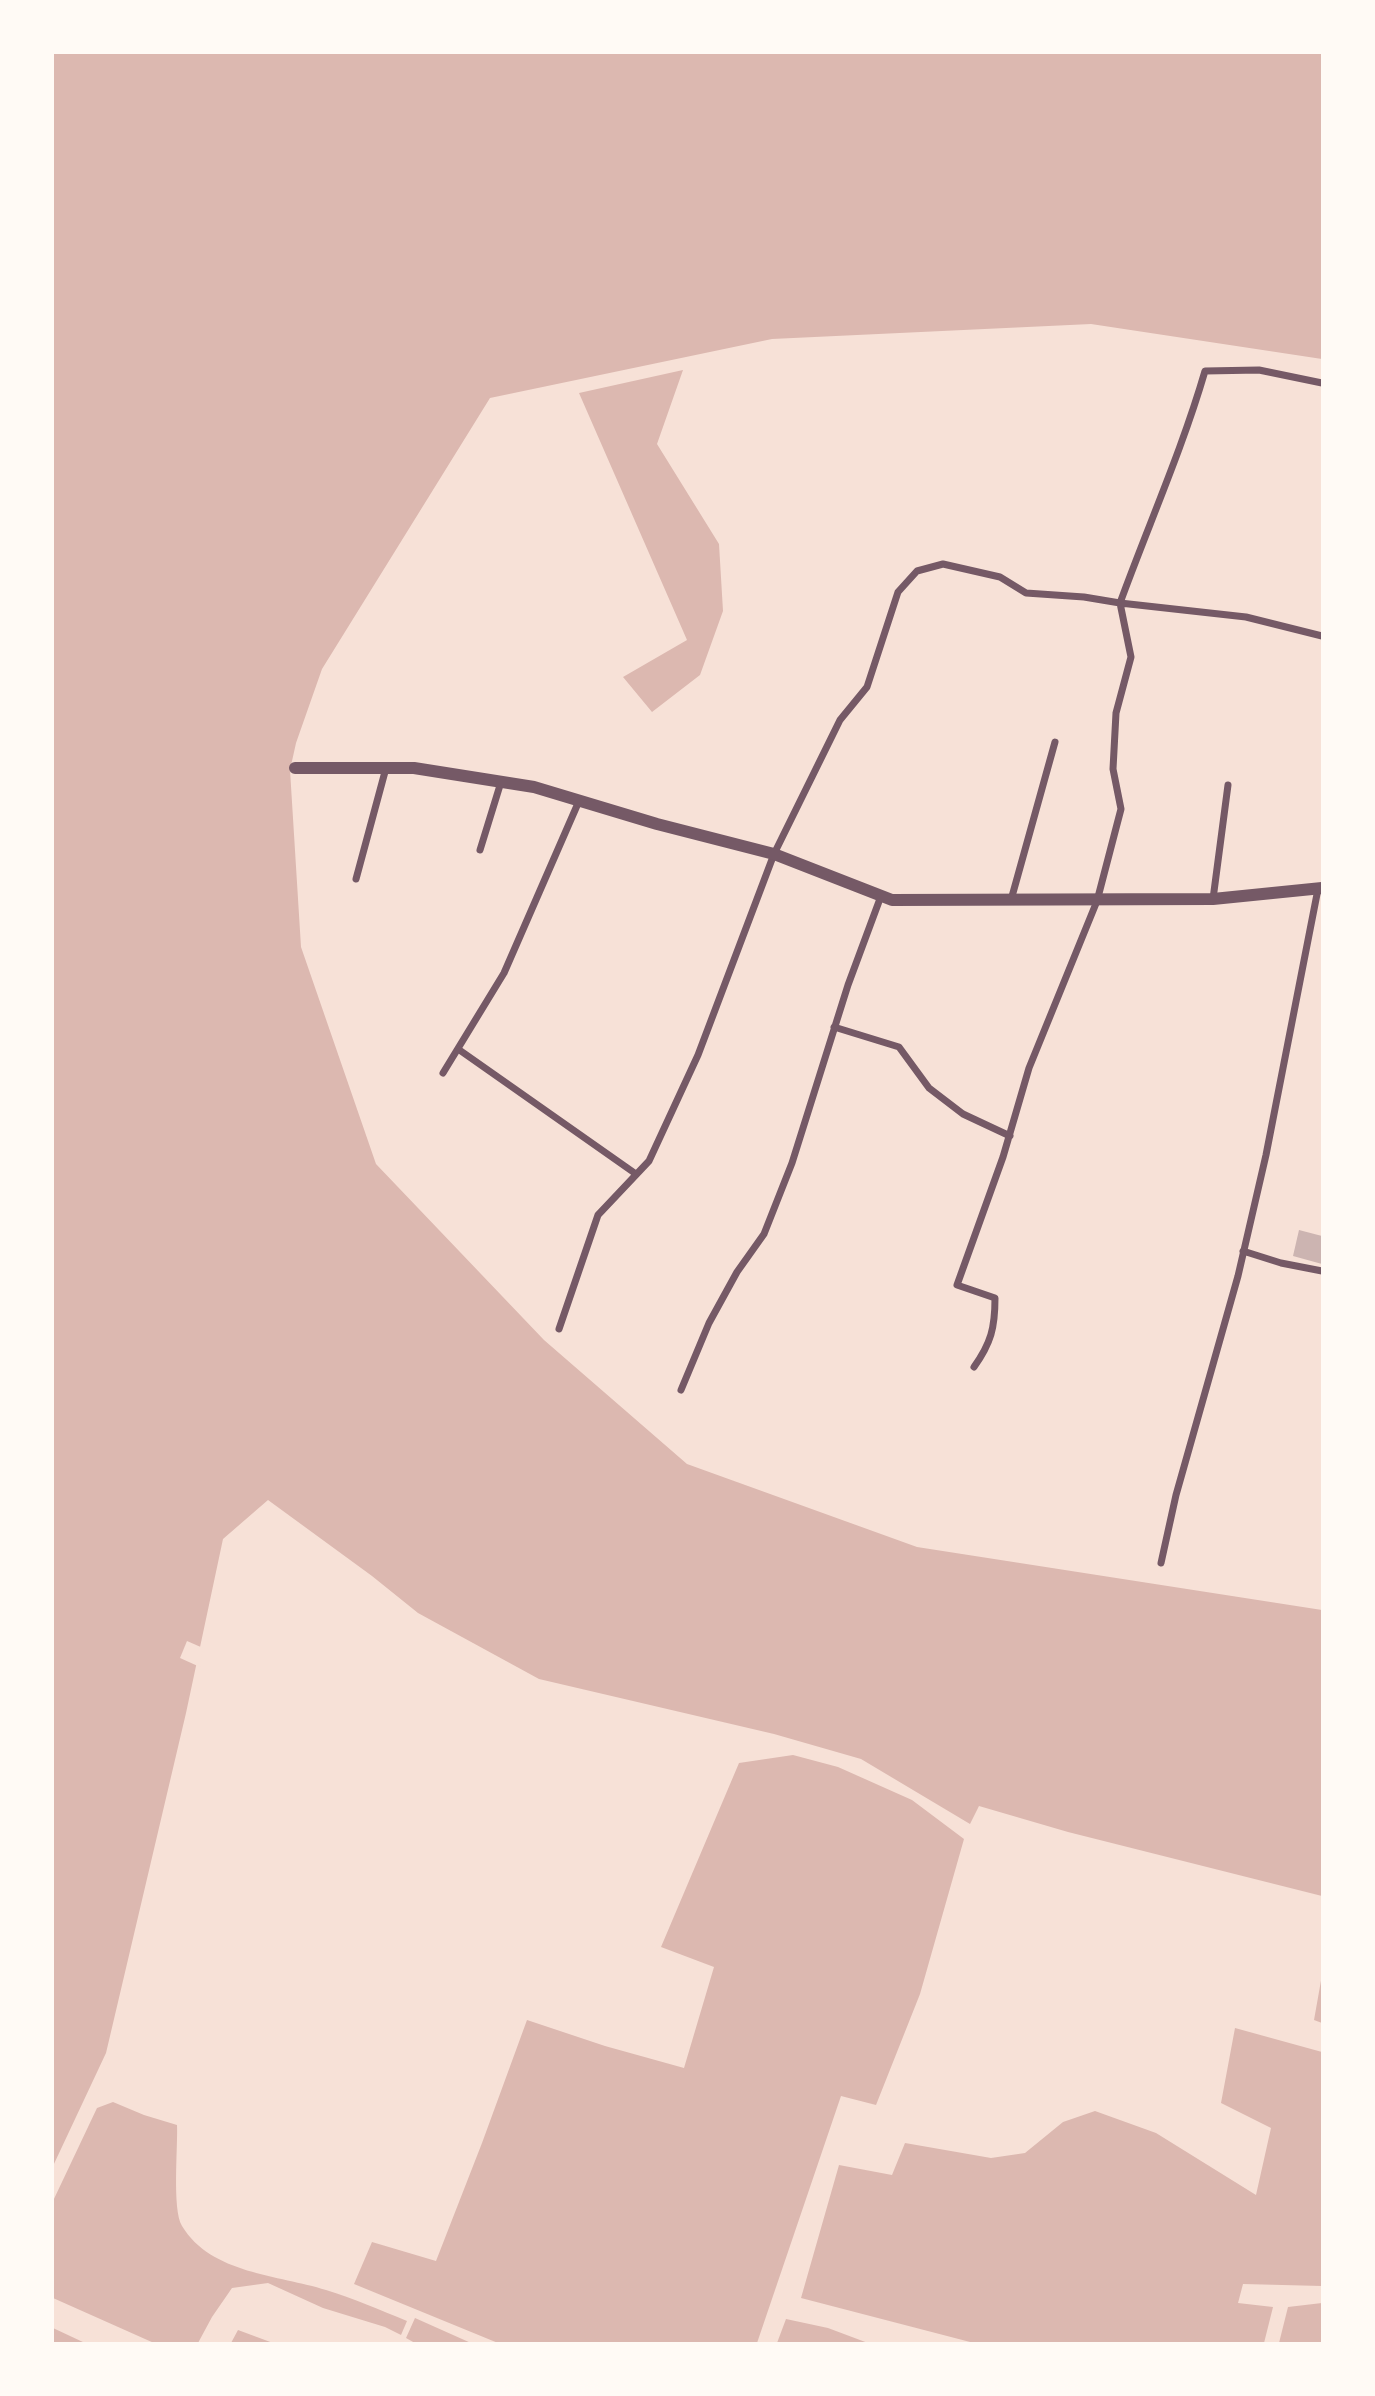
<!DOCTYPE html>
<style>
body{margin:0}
#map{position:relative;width:1375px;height:2396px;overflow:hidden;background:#f7e1d7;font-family:"Asap Condensed",sans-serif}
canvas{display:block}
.frame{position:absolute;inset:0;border:54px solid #fffaf5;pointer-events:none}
</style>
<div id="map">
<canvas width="1375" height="2396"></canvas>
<div class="frame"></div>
</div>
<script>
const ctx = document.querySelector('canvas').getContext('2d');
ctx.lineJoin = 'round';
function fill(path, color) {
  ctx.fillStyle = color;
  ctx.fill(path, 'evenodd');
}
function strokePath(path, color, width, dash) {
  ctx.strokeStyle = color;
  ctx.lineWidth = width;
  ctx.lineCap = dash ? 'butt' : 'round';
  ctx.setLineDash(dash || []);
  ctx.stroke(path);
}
fill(new Path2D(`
 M53,53H1322V359L1091,324L772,339L490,398L322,669L296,743L290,770L301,947L376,1164L544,1340L687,1464L917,1547L1322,1610V1896L1068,1832L979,1806L970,1824L861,1759L774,1734L539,1679L418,1613L372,1576L268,1500L223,1539L186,1713L106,2053L53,2166Z
 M683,370L657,444L719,544L723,611L700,675L652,712L623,677L687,640L579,393Z
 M793,1755L838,1767L912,1800L964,1839L920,1994L876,2105L841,2096L757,2343H498L354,2284L372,2242L436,2261L482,2143L527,2020L605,2046L684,2068L714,1967L661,1947L739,1763Z
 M1322,1975V2023L1314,2020Z
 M1235,2028L1322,2052V2286L1243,2284L1238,2303L1273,2307L1264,2343H974L801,2298L839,2165L892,2175L905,2143L991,2158L1025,2153L1063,2122L1095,2111L1156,2133L1256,2195L1271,2128L1221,2103Z
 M113,2102L144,2115L177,2125C178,2147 172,2209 182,2226C211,2274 279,2275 326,2290C353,2298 380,2310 407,2321L401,2335L385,2327L323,2308L268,2283L232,2288L212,2317L198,2343H154L53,2298V2201L97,2108Z
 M1322,2303V2343H1279L1288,2307Z
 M415,2318L471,2343H415L406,2338Z
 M786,2319L828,2328L868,2343H777Z
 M53,2328L85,2343H53Z
 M238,2330L273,2343H231Z`), '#dcb8b0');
fill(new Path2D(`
 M187,1641L203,1648L200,1667L180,1658Z`), '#f7e1d7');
fill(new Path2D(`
 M1299,1230L1322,1236V1264L1293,1256Z`), '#ccb4b1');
strokePath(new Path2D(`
 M480,850L501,782
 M356,879L386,768
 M1213,899L1228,785
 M1011,900L1055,742
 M834,1027L899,1047L929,1088L963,1114L1010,1136
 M458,1049L636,1174
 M443,1073L504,973L579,801
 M1243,1251L1281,1263L1322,1271
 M559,1329L598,1215L649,1161L698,1055L774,854L840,720L867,687L898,592L917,571L943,564L1000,577L1026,593L1084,597L1120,603C1148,526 1182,450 1205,371L1259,370L1322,383
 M974,1367C991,1343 995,1328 995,1298L957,1285L1003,1157L1029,1068L1097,901L1121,809L1113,769L1116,713L1131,657L1120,603L1246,617L1322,636
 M681,1390L709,1323L737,1272L764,1234L792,1163L848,985L881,896
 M1161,1563L1176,1495L1238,1276L1266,1155L1318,889`), '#755966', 7);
strokePath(new Path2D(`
 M295,768H414L534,787L657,824L774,854L892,900L1213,899L1322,888`), '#755966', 12);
</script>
